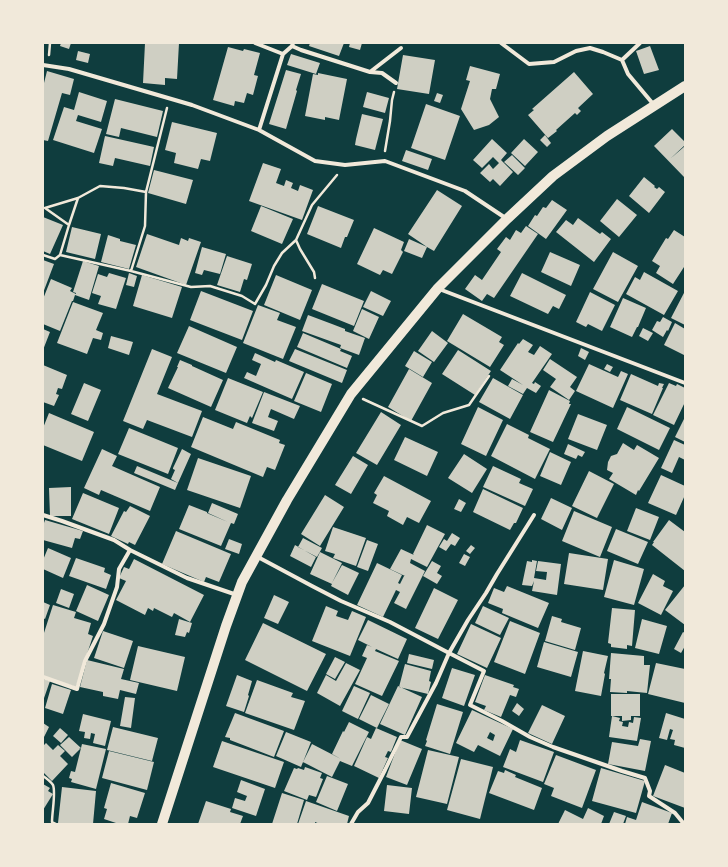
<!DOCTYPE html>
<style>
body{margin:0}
#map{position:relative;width:728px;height:867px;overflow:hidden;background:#0f3d3e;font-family:Ubuntu,sans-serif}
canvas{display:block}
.frame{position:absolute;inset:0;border:44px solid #f1e9da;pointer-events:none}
</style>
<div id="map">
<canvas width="728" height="867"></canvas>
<div class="frame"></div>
</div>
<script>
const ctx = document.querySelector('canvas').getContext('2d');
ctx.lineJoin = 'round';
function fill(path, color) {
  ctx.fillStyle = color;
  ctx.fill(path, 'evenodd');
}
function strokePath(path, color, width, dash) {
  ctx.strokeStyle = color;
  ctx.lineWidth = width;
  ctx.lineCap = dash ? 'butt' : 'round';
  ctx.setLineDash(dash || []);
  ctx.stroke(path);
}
fill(new Path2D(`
 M61,43H71L69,49L60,46Z
 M145,43H179L177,79L165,78V85L143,83Z
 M310,43H344L339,56L309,46Z
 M350,43H362L360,50L349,47Z
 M650,46L659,70L644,74L636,51Z
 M228,47L243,51L244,49L260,53L254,75L258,76L253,95L247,93L244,103L235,101L234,106L213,100Z
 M78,51L90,54L88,63L76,60Z
 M291,54L320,63L316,74L287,65Z
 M403,55L435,60L429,94L397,89Z
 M470,66L500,74L496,89H492L490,99L499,117L489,125L474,130L461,109L470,81L466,80Z
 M286,70L301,74L296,90L297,91L286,129L269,124Z
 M47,71L74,79L70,95L62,93L48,141L43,140V83H44Z
 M574,72L593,94L578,108L581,111L577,115L575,113L556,130L557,131L548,138L528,115L534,110L532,109Z
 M318,73L347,79L339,120L325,117V120L305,116L313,74L318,75Z
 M79,92L107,101L101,122L78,115L76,121L102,129L94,153L53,140L64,107L74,110Z
 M367,92L389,98L385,113L363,107Z
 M437,93L443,95L440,103L434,101Z
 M115,99L163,111L157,137L121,128L119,137L106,134Z
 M426,104L460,116L445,160L411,148Z
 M362,114L383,119L375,150L355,145L356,139Z
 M172,122L217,133L210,161L201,159L198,169L174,163L176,153L165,150Z
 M672,129L685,142V145L670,159L685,146V178L654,146Z
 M545,135L551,143L547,147L540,140Z
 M105,136L154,147L150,166L115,158L113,166L99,163Z
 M492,139L507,153L501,160L513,172L500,186L493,179L490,182L480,173L489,164L493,169L499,163L493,157L482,168L473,160Z
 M524,139L538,152L525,166L511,153Z
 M406,150L432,159L428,170L402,161Z
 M512,155L525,168L518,175L504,162Z
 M263,163L281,169L276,183L284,186L286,180L293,183L291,188L298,191L300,185L313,190L302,220L249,201Z
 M154,170L193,180L186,204L148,193Z
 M644,177L655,186L654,187L657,189L659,187L665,192L649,213L629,196Z
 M437,190L462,206L434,251L427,247L422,258L404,251L409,239L427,247L408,234Z
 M617,199L637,215L619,237L600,221Z
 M552,200L567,210L546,239L528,226L535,215L537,216L543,207L546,208Z
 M261,206L293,219L282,244L251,231Z
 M318,206L354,220L347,237H345L341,248L307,234Z
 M43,217L63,225L50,254L43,251Z
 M578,218L600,234L602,232L611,239L594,262L556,232L566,220L573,225Z
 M526,226L538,234L494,298L487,294L482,301L465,289L475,275L482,280L501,252L497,249L506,237L510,240L516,230L521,233Z
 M72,227L101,234L95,259L66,252Z
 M374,228L404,242L401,250L403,252L392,274L383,270L380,275L357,264Z
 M674,230L685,237V268L684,267L673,284L656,273L660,266L652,261L666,238L668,239Z
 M147,234L179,245L181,238L188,241L189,238L201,242L186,285L136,267Z
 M108,235L120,239V241L136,245L129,269L101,262Z
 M202,247L226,254L220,274L204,270L202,275L195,273Z
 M550,252L580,265L571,286L541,272Z
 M613,252L638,266L618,302L593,289Z
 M227,256L252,264L247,280L244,279L240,292L217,285Z
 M43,260L54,264L43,293Z
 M83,261L99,266L89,300L75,295L73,301H72L60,331L43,324V299L51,279L72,288L70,291L76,294V293L73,292Z
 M644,272L678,291L664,315L626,294L635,277L640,280Z
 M109,273L126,278L116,309L98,304L101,296L92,293L98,274L107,277Z
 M129,273L137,276L134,287L126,285Z
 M522,273L566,295L559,309L553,306L548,314L510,296Z
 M142,275L182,287L172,318L133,306Z
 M276,275L312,290L300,320L264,305Z
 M322,284L364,301L354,326L312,309Z
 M201,291L253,311L242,340L190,320Z
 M371,291L391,301L383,316L363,307Z
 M685,291V325L671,318Z
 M590,292L615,305L602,331L588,324L586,327L576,322Z
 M623,298L646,308L638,327H637L632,337L610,327Z
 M73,302L103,313L96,330L103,333L101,340L93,338L87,354L57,343Z
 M258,305L280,313L277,320L296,327L283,359L243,343Z
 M362,309L379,317L369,339L353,331Z
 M463,314L502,337L499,342L504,345L490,367L447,341Z
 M308,315L332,324L345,329V331L365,338L359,355L340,348L341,345L302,331Z
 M663,317L672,322L668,331L667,330L663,337L652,330L657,321L660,322Z
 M675,323L685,329V354L684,355L664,345Z
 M189,326L237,347L226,373L177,353Z
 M643,328L653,333L648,341L639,336Z
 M43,329L50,332L43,350Z
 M432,331L448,343L434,362L418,351Z
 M303,333L341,349L340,351L352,356L347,368L297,347Z
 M111,336L133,342L129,355L108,348Z
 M523,339L533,345L528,352L534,355L540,346L552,354L532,383L534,384L535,382L541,386L536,393L527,388L523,394L508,386L512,379L523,385L500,370L518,343L519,344Z
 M581,348L589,352L585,360L578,356Z
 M152,349L172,357L157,394L202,411L192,437L147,420L143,429L123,421Z
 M295,349L347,370L342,383L289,361Z
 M458,350L491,371L475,395L442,374Z
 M414,351L432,362L423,377L405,366Z
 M255,353L275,362L276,360L304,372L292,399L244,378L247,372L256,376L261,364L252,360Z
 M550,359L577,377L570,387L575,391L569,400L550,387L556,379L543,370Z
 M180,360L192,365V366L223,380L211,407L168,388L178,367H177Z
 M589,364L618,377L621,371L628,374L613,408L576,391Z
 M607,364L613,367L610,372L604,369Z
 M43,365L67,375L62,389L58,388L56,394L59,395L54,406L43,402Z
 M409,369L432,383L411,421L388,407Z
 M306,373L332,384L321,412L294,401Z
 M631,374L658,386L659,383L664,384L662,388H663L652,414L620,400Z
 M228,378L263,392L252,418L250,416L247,423L215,410Z
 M493,378L523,395L510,419L479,402Z
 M84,383L101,390L88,421L71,414Z
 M669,383L676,386L677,384L685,388V402L674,425L653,415Z
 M549,390L570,401L569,404H571L553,442L530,432Z
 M264,392L300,406L294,419L271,409L268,417L278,421L274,431L252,423Z
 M478,407L503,420L486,456L461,444Z
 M627,407L670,428L659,450L617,429Z
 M381,412L401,425L377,465L356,453Z
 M49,413L94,432L82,461L43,445V428Z
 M578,414L607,425L597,450L568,439Z
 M203,417L233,429L236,422L280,440L279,443L285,445L275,470L267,467L263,477L191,447Z
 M685,417V442L675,437Z
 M507,424L529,435L528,438L550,449L535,479L491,456Z
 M129,428L178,448L168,474L118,454Z
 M405,437L438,452L427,476L394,460Z
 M674,440L685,445V460L679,457L672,473L661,468Z
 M623,443L634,450L637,445L659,458L639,491L638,490L636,495L609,479L613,473L607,470L608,462L611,456L617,454Z
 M568,444L585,452L582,457L578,455L576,459L564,454Z
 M102,449L117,456L112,466L160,487L150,511L101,490L99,495L84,488Z
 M182,449L191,454L178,483L171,479L175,470L173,469V468Z
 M550,452L571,462L561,485L540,476Z
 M464,454L487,469L472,493L448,478Z
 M353,456L368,465L351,494L335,485Z
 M198,458L251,476L240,508L187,490Z
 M137,466L178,483L175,490L134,473Z
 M493,466L521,479L519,483L533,489L525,506L483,487Z
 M589,471L614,484L597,518L572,506Z
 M661,475L685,486V495L676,515L648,503Z
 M384,476L431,501L419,523L407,517L403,525L387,516L389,511L373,503L377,495L374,493Z
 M71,487V516H50L49,488Z
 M483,489L523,508L516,523H514L510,530L473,512Z
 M83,493L119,508L109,534L72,519Z
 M325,495L344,507L320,546L301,534Z
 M551,498L572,508L562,530L541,519Z
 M459,499L466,503L461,512L454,509Z
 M212,503L238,514L234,524L231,523L221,546L179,529L189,505L207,512V513L209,514L228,522L208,513Z
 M130,506L150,516L135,545L129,542L128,544L111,536L124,511L126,512Z
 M636,508L659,517L650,540L627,531Z
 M574,511L612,527L600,557L562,541Z
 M45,520L83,531L80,539L75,538L72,548L43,540V526Z
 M669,520L685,532V571L652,545L654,542H653Z
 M427,525L445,534L427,567L411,559L410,563L425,571L406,609L394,603L400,592L396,590L383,617L357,605L377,563L402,575L398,583L400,584L404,576H405L390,569L401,549L414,555L413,554Z
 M333,527L366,538L356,566L333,558L335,554L325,551Z
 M616,529L648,542L638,564L607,551Z
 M176,531L231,554L219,582L206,577L204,582L162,564Z
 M452,533L460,538L455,546L451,544L446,551L439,547L444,539L447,541Z
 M303,538L322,548L317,557L298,547Z
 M229,539L242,544L239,554L225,549Z
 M367,540L378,544L368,571L357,567Z
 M295,545L316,557L311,567L290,556Z
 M471,545L475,548L470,554L466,551Z
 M48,548L71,558L63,578L43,569V560Z
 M320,552L342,563L332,583L342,565L359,573L348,595L331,586L332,584L310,574Z
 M569,553L608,559L603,590L564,584Z
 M464,554L470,557L465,566L459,563Z
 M76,558L105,568L104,572L111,575L106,589L69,576Z
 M134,559L204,595L190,622L174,613L172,617L154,608L153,611L148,608L145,615L116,600L126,581L119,578L124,567L129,569Z
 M532,560L537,561L534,578L546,580L547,572L536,571L538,561L561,564L557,595L532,591L534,581L532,586L522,585L527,561L532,562Z
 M614,560L644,569L634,605L604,597Z
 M432,561L441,566L437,573L442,576L437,584L423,576Z
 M653,574L665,581L663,586L673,591L661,615L638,603Z
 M87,585L109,595L98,621L76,611Z
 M685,585V625L665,610Z
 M507,586L549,603L538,628L502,613L503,609L488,603L494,588L504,592Z
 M434,588L458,600L438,639L415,628Z
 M61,589L74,594L69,608L56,603Z
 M274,595L289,602L278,624L264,618Z
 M43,602L50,605L45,619L43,618Z
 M53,605L76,612L74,618L91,623L88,634L93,636L76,687L43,676V636Z
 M326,606L338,611L336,616L348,620L352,611L366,617L350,656L312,641Z
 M483,606L509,618L500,635L475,623Z
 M612,608L635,610L632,646L627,645V649L611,647V644L608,643Z
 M552,616L562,619L561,622L581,628L575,650L545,641Z
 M179,619L192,623L189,633L187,632L185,637L175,635Z
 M642,619L667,626L659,654L635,648Z
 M368,620L407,639L398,659L376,649L375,651L399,661L382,696L355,684L367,658L362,656L367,645L372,647L358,640Z
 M510,621L540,633L525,674L494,662Z
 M263,623L326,654L307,691L245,660Z
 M471,624L501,638L487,668L457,654Z
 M103,631L133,641L124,668L94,658Z
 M683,632L685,633V646L681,653L674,649Z
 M544,642L578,652L571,677L537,667Z
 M138,646L185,657L177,691L130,680Z
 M583,651L608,656L604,673L605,674L601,696L575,691Z
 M611,653L644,656V665H650L647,693L627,691V693L610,692L611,679H609Z
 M409,654L434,660L432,669L407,663Z
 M335,657L345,662L335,679L326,674Z
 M87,660L124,669L121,679L139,683L136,694L120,690L118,699L103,696V692L80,687Z
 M346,663L360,670L340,706L317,693L326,675L336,681Z
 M656,663L685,669V703L648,694Z
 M405,664L431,671L429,681L431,682L428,694L399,687Z
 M452,668L475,675L464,706L442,698Z
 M237,675L252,681L248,695L249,696L244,712L226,706Z
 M485,675L514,685L513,687L519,689L516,697L510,695L501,717L484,710L486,706L475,702Z
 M43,679L50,681L43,701Z
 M257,680L293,693L291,697L305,701L294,730L245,713Z
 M52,684L71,690L63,714L45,708Z
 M354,686L370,693L358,719L342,711Z
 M398,686L422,697L405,735L380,724Z
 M611,694H640V716H631V720L622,721V716H611Z
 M371,695L389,704L377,728L359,719Z
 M125,697L135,698L131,728L120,726Z
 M517,703L524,709L519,716L512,711Z
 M437,704L463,712L450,754L425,746L427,741L426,740Z
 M542,705L565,716L552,744L528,733Z
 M472,710L513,729L500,756L478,745L474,752L456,743ZM490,732L495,735L493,741L487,738Z
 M235,713L284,731L274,757L230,740V738L225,737Z
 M666,713L685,719V748L674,745L675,740L670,739L673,730L670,729L667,740L659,738Z
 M83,714L111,721L105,746L93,743L95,734L91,733L90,739L84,738L85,732L79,731Z
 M612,716L620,718L619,721L623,722L622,726L628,727L629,722L633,723L634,717L641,718L637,741L609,737Z
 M349,722L369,732L352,766L340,761L332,777L303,762L312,744L341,759L332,754L343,731L344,732Z
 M43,723L49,727L43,739Z
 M113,727L158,738L152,761L107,750Z
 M60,728L68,735L61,743L53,736Z
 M376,728L397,737L391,752L388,751L385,757L388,758L379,778L354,766L367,737L371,739Z
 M286,732L311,742L301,767L276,756Z
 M69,737L81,748L79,749H80L72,757L60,745Z
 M640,739L651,741L645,771L608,764L612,742L638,746Z
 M400,740L422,749L407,785L386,777Z
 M520,740L554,752L543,782L503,767L510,749L516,752Z
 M222,741L284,762L275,788L213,767Z
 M46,743L53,750L58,745L65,751L60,756L68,764L52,781L43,772V746Z
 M82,744L106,749L96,789L71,782L72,779L69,778L71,771L75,772Z
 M428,750L459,757L447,804L416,797Z
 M109,751L154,762L147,790L102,778Z
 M556,755L596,770L582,808L551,796L554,788L544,784Z
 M461,759L493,767L480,819L447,810Z
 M665,765L685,773V808L653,796Z
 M305,767L322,773L320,778L323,779L316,797L309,795L307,800L284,791L294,768L297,769L298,768L304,770Z
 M601,768L645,781L636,813L592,801Z
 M505,770L516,775L515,777L542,788L534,810L489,793L498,771L504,773Z
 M327,776L348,784L337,811L316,802Z
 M241,780L265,789L256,816L232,808L235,798L245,801L247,796L237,792Z
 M111,783L145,793L137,818L130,816L128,824H119L104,819L107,809L104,808Z
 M43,784L50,788L48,791L53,794L43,810Z
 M387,785L412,788L409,814L384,811Z
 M62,787L96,791L93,824H61L58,823Z
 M282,793L304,800L297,824H272Z
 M206,801L231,809L230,812L243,816L240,824H198Z
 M306,801L349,816L347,824H320L315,822V824H298Z
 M642,802L672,813L668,824H625L627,817L636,820Z
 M588,808L604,816L601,824H558L565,810L583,819Z
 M614,812L626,816L623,824H609Z`), '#cfcfc3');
strokePath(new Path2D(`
 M49,55L50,43
 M385,151L390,121L392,100L394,92
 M78,198L69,225L45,208L78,198L100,186L124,188L146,192
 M296,240L300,249L314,272L315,278
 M43,255L55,259L60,255L69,225
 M60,255L131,271L191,287L210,286L242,296L255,304L266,285L274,266L282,253L296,240L312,205L337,175
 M131,271L145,226L146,192L167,108
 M363,399L422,426L443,413L469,405L489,376
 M43,776C46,778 51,782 53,785C56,792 52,812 52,822L56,824`), '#f1e9da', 2.5);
strokePath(new Path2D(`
 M255,43L283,54
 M501,43L529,64L554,62L576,51L590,48L603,52L622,60
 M640,43L622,60L628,74L654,105
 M292,46L301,50L370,72L382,73L396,83
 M43,65L69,69L192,105L259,130L315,161L345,165L385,161L465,191L507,219
 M370,72L401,48
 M259,130L283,54L292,46L293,43
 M439,289L685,383
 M43,515L62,521L114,540L130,550
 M256,556L312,586L341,601L390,622L449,653L468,620L486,593L497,574L534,515
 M43,677L77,689L85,661L104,624L117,587L119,569L130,550L187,578L237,595
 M351,824L358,812L368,803L385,770L401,737H407L436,683L449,653L484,671L470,705L502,721L530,737L553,747L622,771L645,778L650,791L649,796L675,813L684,824`), '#f1e9da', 4);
strokePath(new Path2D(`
 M162,824L226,626L242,582L287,500L351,394L438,288L507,219L553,176L607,136L685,86`), '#f1e9da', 10);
</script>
